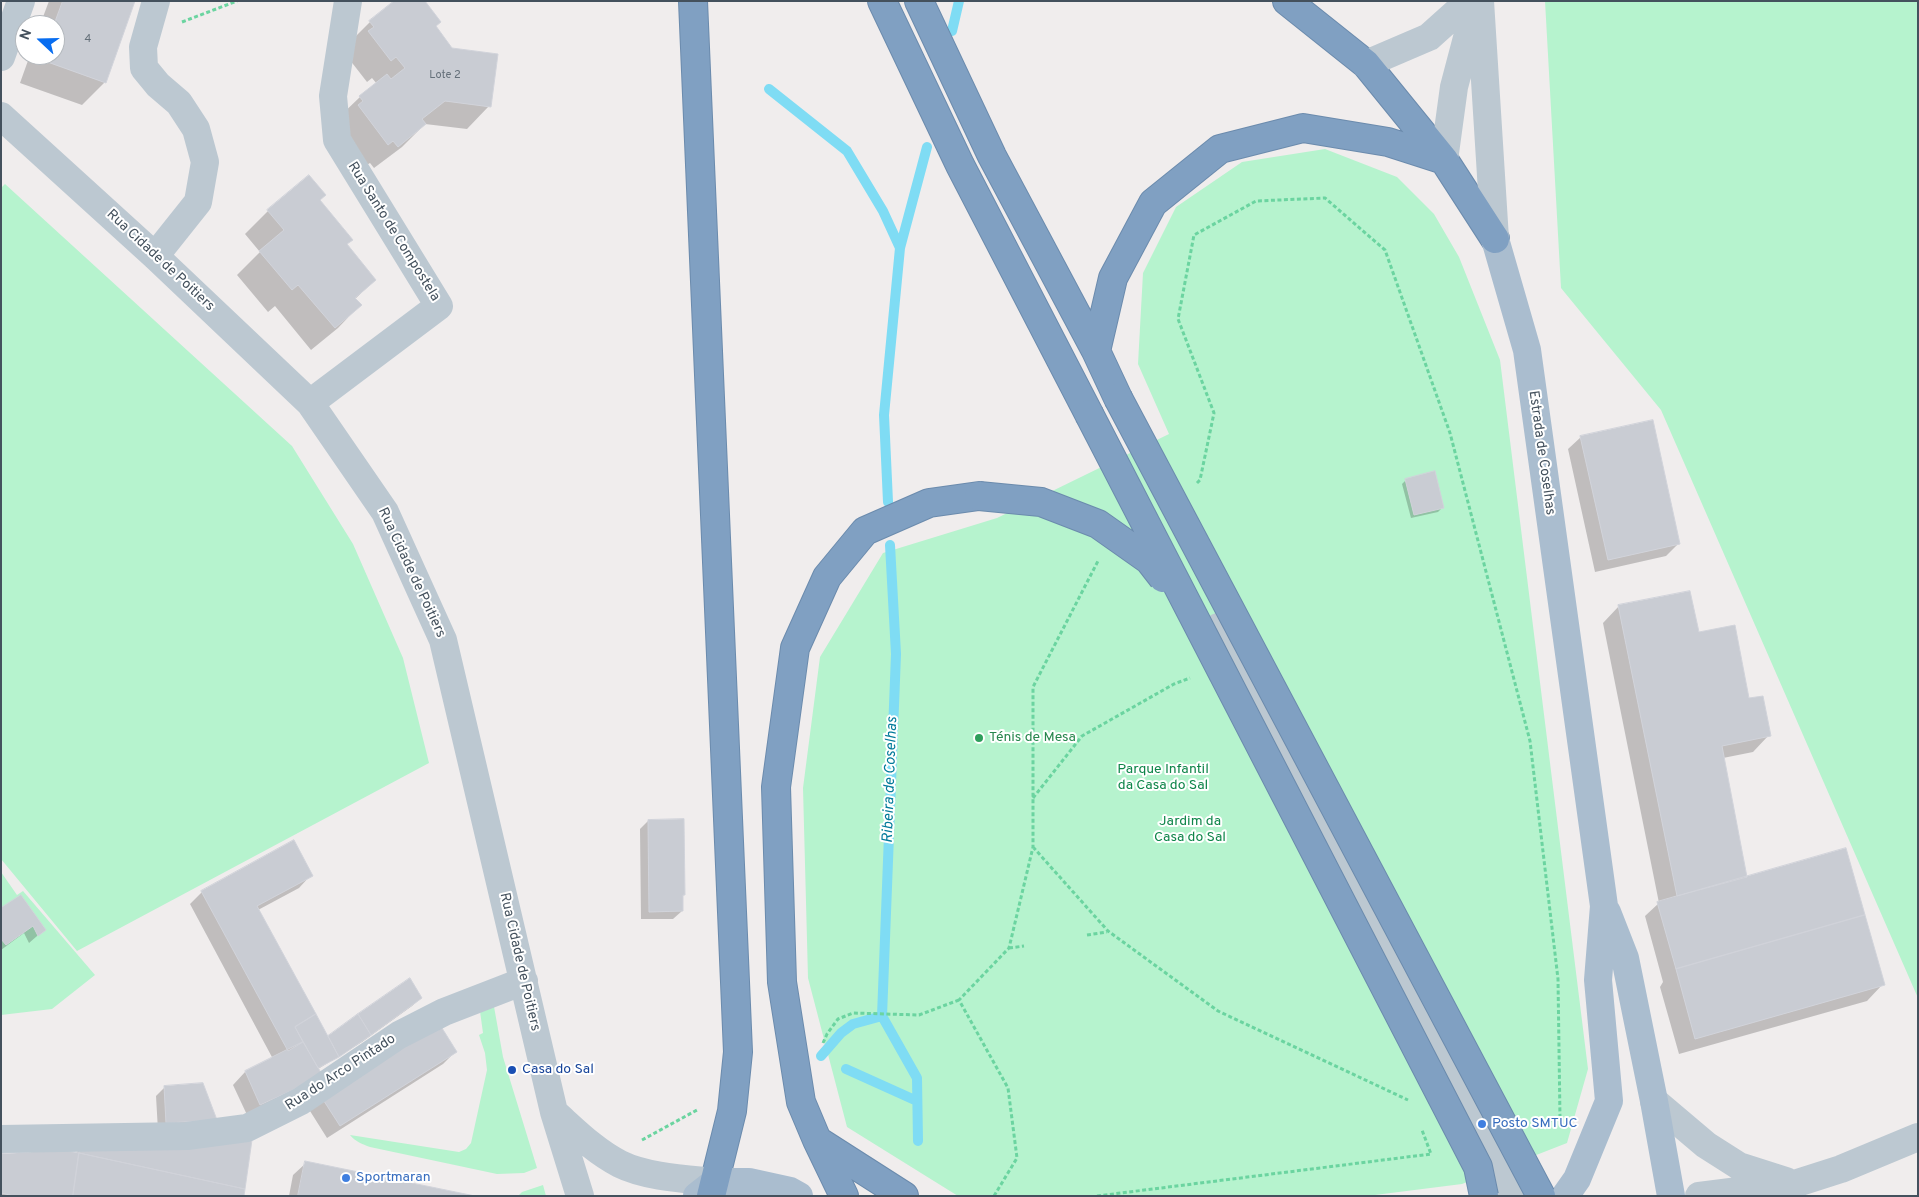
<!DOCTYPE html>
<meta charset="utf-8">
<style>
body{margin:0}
#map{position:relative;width:1919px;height:1197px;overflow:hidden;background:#f0eded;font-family:Overpass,sans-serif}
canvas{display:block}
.frame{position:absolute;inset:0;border:2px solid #44515d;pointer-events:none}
.north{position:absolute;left:15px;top:15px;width:50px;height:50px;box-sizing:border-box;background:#fff;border:1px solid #b4b9be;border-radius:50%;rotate:291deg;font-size:14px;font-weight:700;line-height:20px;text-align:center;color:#44515d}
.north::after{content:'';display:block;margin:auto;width:18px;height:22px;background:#086df0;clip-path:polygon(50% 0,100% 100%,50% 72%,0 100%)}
</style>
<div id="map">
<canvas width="1919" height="1197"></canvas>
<div class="frame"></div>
<div class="north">N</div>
</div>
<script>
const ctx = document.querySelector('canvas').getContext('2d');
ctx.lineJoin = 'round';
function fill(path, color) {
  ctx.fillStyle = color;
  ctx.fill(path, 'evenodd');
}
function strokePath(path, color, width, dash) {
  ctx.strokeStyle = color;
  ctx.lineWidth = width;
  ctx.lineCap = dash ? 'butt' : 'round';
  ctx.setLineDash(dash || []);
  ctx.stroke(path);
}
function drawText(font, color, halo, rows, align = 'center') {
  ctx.font = font + ' Overpass,sans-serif';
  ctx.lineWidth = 4;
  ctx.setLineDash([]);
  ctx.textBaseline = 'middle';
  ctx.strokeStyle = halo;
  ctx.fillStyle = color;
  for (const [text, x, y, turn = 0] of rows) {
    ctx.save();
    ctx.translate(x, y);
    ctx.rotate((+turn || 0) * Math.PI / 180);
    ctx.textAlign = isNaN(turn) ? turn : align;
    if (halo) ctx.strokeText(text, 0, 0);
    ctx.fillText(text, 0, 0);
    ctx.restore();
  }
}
fill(new Path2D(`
 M1545,1H1918V998L1661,410L1561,288Z
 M1325,149L1397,177L1434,214L1459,257L1500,360L1588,1069L1567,1143L1462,1184L1367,1196H958L847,1127L808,978L803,788L820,657L883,553L997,518L1169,434L1138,364L1143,273L1176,207L1242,162Z
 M5,184L292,446L353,544L403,658L429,763L77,951L1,859V188Z
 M1,872L17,895L23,891L95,975L52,1009L1,1015Z
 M493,1001L503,1057L537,1168L524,1173L497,1174L370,1147C362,1144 356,1142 350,1135L459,1152L466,1149L471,1143L487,1070L485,1053L479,1035L483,1033L479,1004Z
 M543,1185L546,1196H518L522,1192Z`), '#b6f3ce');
fill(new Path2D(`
 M49,1H133L105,82L82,105L20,83L30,55H55V25H40Z
 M396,1L435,26L489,106L467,129L425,124L402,147L374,168L370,163L365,166L337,119L360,97L377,84L372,78L367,82L346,55L347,45L370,22Z
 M309,177L319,200L346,245L375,280L355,299L360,305L338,328L311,350L275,306L268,312L237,275L260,252L245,234L268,211Z
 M1581,437L1678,544L1666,556L1595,572L1568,449Z
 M1406,480L1442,508L1438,512L1411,518L1402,484Z
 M1619,606L1698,633L1748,700L1769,735L1753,752L1723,758L1746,878L1883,984L1867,1001L1679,1054L1660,987L1663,982L1645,916L1659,903L1603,623Z
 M648,821L684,895L681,897L682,911L673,919H641L640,829Z
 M311,875L299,888L258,910L327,1037L410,980L421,998L412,1006L362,1042L318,1069L321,1076L455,1052L443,1064L327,1138L310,1111L248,1117L233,1085L245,1072L273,1059L190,904L202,892Z
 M1,910L44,930L29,943L24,933L1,950Z
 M164,1088L215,1120L158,1131L156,1096Z
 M79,1150L243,1196H1V1155L75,1154Z
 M306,1163L469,1196H289L293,1175Z`), '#0003');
strokePath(new Path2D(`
 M952,31L959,1
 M769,89L847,151L883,211L900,248L884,415L888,502
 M900,248L927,147
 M882,1016L896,654L890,545
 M821,1056L841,1033L853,1024L882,1016L917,1078L918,1141
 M846,1069L917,1101`), '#7fdcf4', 10);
const building = new Path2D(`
 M63,1H135L106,83L42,60L44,55H55L54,25Z
 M394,1H425L441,22L436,26L452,48L498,54L491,107L445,101L422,119L426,124L398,147L393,141L388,145L358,105L363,101L359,96L387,74L391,79L405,68L396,57L391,61L368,31L374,27L369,21Z
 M309,175L326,195L320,200L353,240L347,244L376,280L355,298L362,305L335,328L298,285L292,290L259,251L284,230L267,210Z
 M1653,420L1680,544L1608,560L1580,436Z
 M1435,471L1444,508L1414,515L1405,479Z
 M1690,591L1699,632L1735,625L1749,698L1763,696L1771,736L1722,746L1747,877L1677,896L1618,605Z
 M684,819L685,895H683V911L649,912L648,820Z
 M294,840L313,876L257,906L316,1014L295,1027L303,1042L288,1051L201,891Z
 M1846,848L1865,915L1676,969L1657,902Z
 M21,895L46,930L38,936L33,926L6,945L1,939V908Z
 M1865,915L1885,985L1695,1039L1676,969Z
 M410,978L422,998L371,1035L358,1014Z
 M316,1014L339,1057L318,1068L295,1027Z
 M358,1014L371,1035L339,1057L328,1036Z
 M437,1020L457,1052L340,1126L322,1098Z
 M303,1042L323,1076L260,1105L245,1071Z
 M203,1083L217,1120L166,1123L164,1086Z
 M253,1133L245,1189L79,1153V1149Z
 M62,1150L79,1153L73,1196H14L1,1193V1154Z
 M79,1153L245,1189L244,1196H73Z
 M305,1161L475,1196H298Z`);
fill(building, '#c9ccd3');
strokePath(building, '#d1d3da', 1);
const highway = new Path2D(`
 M693,1L738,1052L732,1111L711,1196
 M882,1L960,165L1089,414
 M919,1L992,156L1096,351L1118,398
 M1287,1L1366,64L1444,160L1495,239
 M1096,351L1113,278L1153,203L1220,149L1303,128L1388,142L1444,160
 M818,1141L904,1196
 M844,1196L817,1140L801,1102L782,982L776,787L795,648L827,577L865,531L929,503L979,496`);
strokePath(highway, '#6b8bad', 30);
strokePath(new Path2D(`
 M182,22L237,1
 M1197,483L1200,480L1214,413L1178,319L1194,235L1256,201L1325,198L1385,250L1450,433L1530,741L1558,979L1560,1118L1537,1125
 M1033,798L1082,736L1174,684L1190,678
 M1033,847L1108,931L1218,1011L1408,1100
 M1087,935L1107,932
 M1009,948L1024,946
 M823,1043L827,1034L838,1019L853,1013L919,1015L959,1000
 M642,1140L697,1110
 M994,1196L1017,1158L1008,1088L959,1000L1009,948L1033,847V687L1098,561
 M1097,1196L1431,1154L1422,1130`), '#6bd4a0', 3, [4, 2.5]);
strokePath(new Path2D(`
 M1480,1L1495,239
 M1,57L21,1
 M1366,64L1429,37L1469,1
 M1,116L155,256L310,403L385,512L443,640L554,1112L580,1196
 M1444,160L1454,87L1473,15
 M155,256L198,202L205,162L196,129L179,103L158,85L144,68L143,47L156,1
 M310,403L439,306L337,140L333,96L348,1
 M1218,627L1468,1098C1463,1121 1470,1125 1489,1138
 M1654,1101L1706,1145L1739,1166L1786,1181
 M556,1114C576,1132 595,1151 620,1164C646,1177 686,1179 715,1182
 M1490,1120L1489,1138L1510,1196
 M1,1139L187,1136L247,1128L301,1101L399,1035L444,1012L524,981
 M1699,1196L1794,1184L1841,1169L1918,1137`), '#bcc8d1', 28);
strokePath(new Path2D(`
 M1495,239L1527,350L1604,906L1598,980L1609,1101L1577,1179L1565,1196
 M1607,912L1625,958L1654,1101L1671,1196
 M697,1196L715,1182H749L790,1191L799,1196`), '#aabdcf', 28);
strokePath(highway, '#80a0c2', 28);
const highwayBridge = new Path2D(`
 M1118,398L1541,1196
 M1089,414L1478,1167L1484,1196
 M979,496L1041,502L1098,524L1149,560L1163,578`);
strokePath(highwayBridge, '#6b8bad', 30, []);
strokePath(highwayBridge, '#80a0c2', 28);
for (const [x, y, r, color] of [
 [979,738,5,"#2e9e5b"],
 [512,1070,5,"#1a4fb4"],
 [1482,1124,5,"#3f7fe0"],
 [346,1178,5,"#3f7fe0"]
]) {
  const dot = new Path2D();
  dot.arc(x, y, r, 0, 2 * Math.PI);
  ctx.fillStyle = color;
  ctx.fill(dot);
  strokePath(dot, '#fff', 2);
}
drawText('11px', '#65707a', null, [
 ["4",88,40],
 ["Lote 2",445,76]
]);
drawText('14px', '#44515d', '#fff', [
 ["Rua Santo de Compostela",393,232,58],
 ["Rua Cidade de Poitiers",160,261,43],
 ["Estrada de Coselhas",1541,453,82],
 ["Rua Cidade de Poitiers",411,573,65],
 ["Rua Cidade de Poitiers",519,962,77],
 ["Rua do Arco Pintado",341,1073,-33]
]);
drawText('14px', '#27864d', '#fff', [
 ["Ténis de Mesa",989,738]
], 'left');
drawText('14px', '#0e8549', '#fff', [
 ["Parque Infantil",1163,770],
 ["da Casa do Sal",1163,786],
 ["Jardim da",1190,822],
 ["Casa do Sal",1190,838]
]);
drawText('14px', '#164399', '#fff', [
 ["Casa do Sal",522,1070]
], 'left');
drawText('14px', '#366cbe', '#fff', [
 ["Posto SMTUC",1492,1124],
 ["Sportmaran",356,1178]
], 'left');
drawText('italic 15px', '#037b9b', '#fff', [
 ["Ribeira de Coselhas",891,780,-88]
]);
</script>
